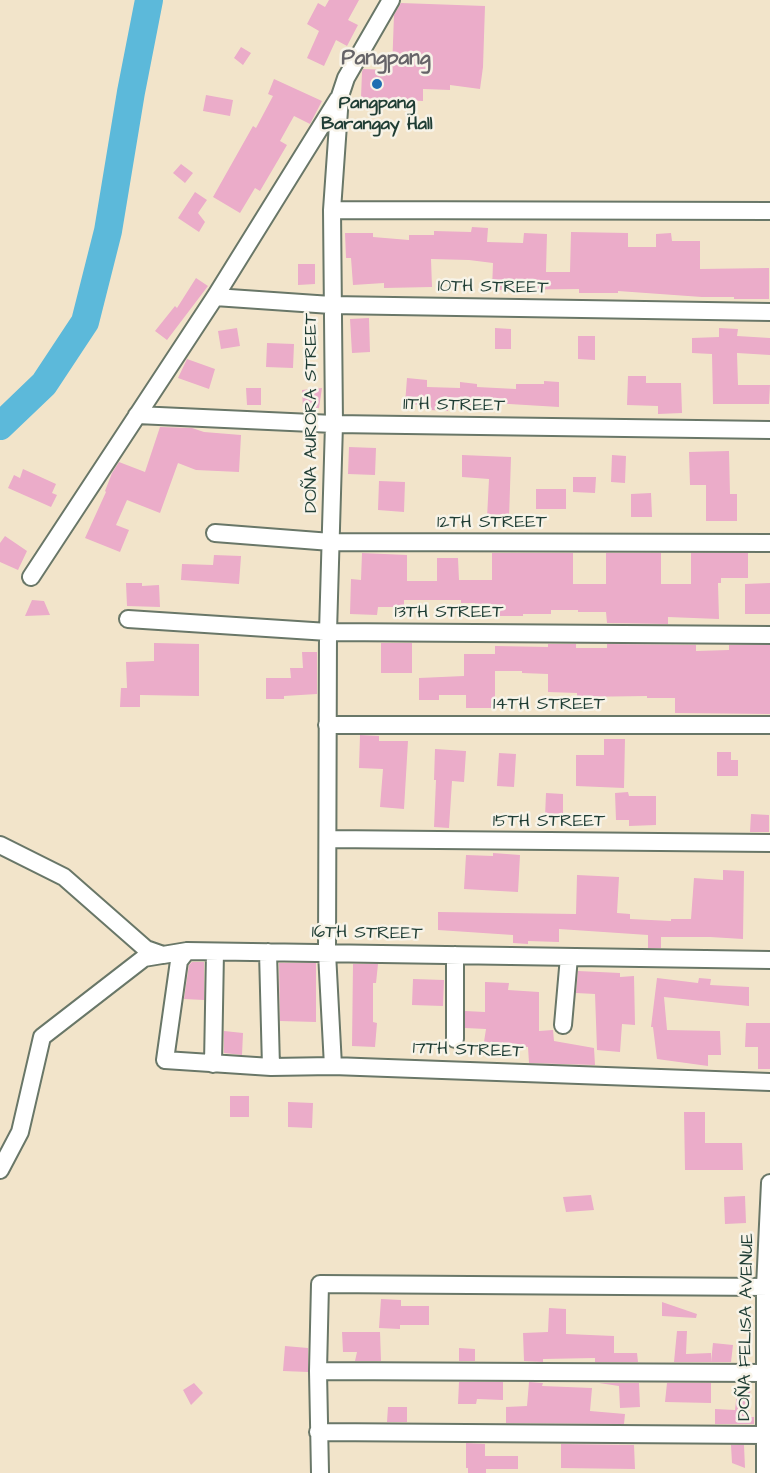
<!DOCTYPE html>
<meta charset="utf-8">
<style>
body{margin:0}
canvas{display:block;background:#f2e4ca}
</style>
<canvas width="770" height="1473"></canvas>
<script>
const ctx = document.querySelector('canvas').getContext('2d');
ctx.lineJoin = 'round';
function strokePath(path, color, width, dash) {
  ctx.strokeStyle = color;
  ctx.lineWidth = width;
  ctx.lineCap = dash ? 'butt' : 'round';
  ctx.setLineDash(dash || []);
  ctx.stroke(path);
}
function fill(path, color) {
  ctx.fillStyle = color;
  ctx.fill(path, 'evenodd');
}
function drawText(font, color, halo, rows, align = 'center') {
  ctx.font = font + ' "Architects Daughter",sans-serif';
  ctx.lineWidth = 5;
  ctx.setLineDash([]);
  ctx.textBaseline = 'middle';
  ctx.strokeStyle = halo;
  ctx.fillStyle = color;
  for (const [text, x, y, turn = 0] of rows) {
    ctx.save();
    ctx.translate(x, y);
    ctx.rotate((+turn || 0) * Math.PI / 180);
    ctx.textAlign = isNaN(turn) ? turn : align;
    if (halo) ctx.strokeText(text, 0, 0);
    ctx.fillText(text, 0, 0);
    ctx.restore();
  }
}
strokePath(new Path2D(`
 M0,426L44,384L85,322L108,231L131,92L149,0`), '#5cb9da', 28);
fill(new Path2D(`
 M329,0H359L348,20L358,25L347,46L336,40L324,66L307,58L319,31L307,24L318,3L325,7Z
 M401,3L485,6L483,67L480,89L450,85V90L423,89V101L361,98L362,72L363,69L392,70L394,15Z
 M241,47L251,53L243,65L234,58Z
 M274,79L322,101L310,124L294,116L280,141L287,145L260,191L255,188L240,213L213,197L253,126L256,128L273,96L268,94Z
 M206,95L233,100L230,116L203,111Z
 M181,164L193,173L185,183L173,173Z
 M195,192L207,200L198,213L205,222L199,232L178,218Z
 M472,227L488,228L487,242L523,243L524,233L547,234L546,272H570L571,232L628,233V247H656V234L671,233L672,241H700V269L769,268V299H734V297H702L618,291V293H579V289L492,290L493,263L469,260L431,259L432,287L384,288V283L353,285L351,258H346L345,233H373V237L409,240V235H434V231L471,232Z
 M298,264H315V284L298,285Z
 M196,278L208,286L167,340L155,331L175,306L177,308Z
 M369,318L370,352L352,353L350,319Z
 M237,328L240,346L221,349L218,331Z
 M495,328L511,329V349H495Z
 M719,328L738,329L737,336L770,338V355L737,353L738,385H770L769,404H713L712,354L692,353V338L719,337Z
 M578,336H595V360L578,359Z
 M267,343L294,344L293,368L266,367Z
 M187,359L215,369L209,389L178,378Z
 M628,376H646V383H681L682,413L658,414V406L627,405Z
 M407,378L427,380V387L460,388V382L477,384V387L516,389V384H544V381L559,382V407L476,402L475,405L448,404V411L430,410V406L405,404Z
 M246,388H261V405H247Z
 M322,388L319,408H303L302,390Z
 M160,427L192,428L204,432L241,435L239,472L196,470L178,463L160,513L127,500L116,525L129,530L120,552L85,538L106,492L105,491L112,473L119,462L145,472Z
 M349,447L376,448L375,475L348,474Z
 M729,451L730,494H737V521H706V485H690L689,452Z
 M462,455L511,457L509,519L487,518L489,479L462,477Z
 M612,455L626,456L625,483L611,482Z
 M23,469L56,484L52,493L57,495L51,507L8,488L14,475L20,478Z
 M573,477H596L595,493L573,492Z
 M379,481L405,482L404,512L378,510Z
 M536,489H566V509H536Z
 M651,493L652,517H631V494Z
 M5,536L27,551L18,570L0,562V543Z
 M362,553L407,555V581H437V558H458L459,580H492V553H573V584H606V553H661V584H691V553H748V578H721V583H718L719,619L668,617V624L607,623L606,612H578V610H551V614H523V616H496V612H475V603H461V600H404V607H378L377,615L350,614L351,579L361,580Z
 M214,555L241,556L239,584L181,580L182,564L213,565Z
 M126,583H142V586L159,585L160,607L127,606Z
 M770,583V614H745V584Z
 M32,600L44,601L50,615L25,616Z
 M154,643L199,644V696L140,695V707H120L121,688H127L126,662L154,661Z
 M381,643H412V673H381Z
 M548,644H576V648H607V644L696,645V651L729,650V645H770V714L675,713V698H647V696L577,697V693L548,692V674L522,673V671H495V708H466V695H439V700H419V678L464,676V654H495V646L548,647Z
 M302,652H317V694L284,696V699H266V678H291L290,668H303Z
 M360,735L379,736V741H408L404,809L380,807L383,769L359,768Z
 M604,739H625L624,788L576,786V755H604Z
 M435,749L466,751L464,782L452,781L449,828L434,827L436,780H434Z
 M717,752H731V760H738V776H717Z
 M499,753L516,754L514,787L497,786Z
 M628,792L629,796H656V825L629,826V820H616L615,793Z
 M546,793L563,794V817H545Z
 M751,814L769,815V832H750Z
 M493,853L520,855L518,892L464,889L466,855L493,856Z
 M723,870L744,871L743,939L710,937H661V948H648V935L559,929V942L528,941V944L513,943V935L438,930V912L576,914L577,875L619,877L617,913L630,914V919L671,921V919H691L694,878L723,880Z
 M192,962H204V1000L184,999L189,965Z
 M279,963H316V1022L280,1021Z
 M353,964H378L376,983H373V1022L377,1023L375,1047L352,1046Z
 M578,971L620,973V977L634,976L635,1025L622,1024L620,1052L597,1050L595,994L576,993Z
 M657,978L698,983L699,978L711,979L710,985L749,987V1006L664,997L667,1030L720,1031L721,1055H708V1066L657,1059L653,1027H651Z
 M413,979L444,980L443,1006L412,1005Z
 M485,982L509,983L508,990L539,992V1031L553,1030L554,1041L594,1048L595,1065L529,1063L528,1047L484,1042L486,1029L465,1028V1011L485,1012Z
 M746,1023H770V1069H758V1047H745Z
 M224,1031L243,1033L242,1055L224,1053Z
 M230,1096H249V1117H230Z
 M288,1102L313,1103L312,1128L288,1127Z
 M684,1112H705V1143H742L743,1170H685Z
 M591,1195L594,1210L566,1212L563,1197Z
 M745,1196L746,1223L725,1224L724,1197Z
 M381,1299L401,1300V1306H429V1325H400V1329L379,1328Z
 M662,1302L697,1314L696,1318L662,1316Z
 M549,1308L566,1309V1334L614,1336V1353H637L638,1362H595V1358L543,1359V1362L524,1361L523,1333L548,1332Z
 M677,1331H687L686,1354L711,1353V1362H674Z
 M342,1332H380L381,1361H355L357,1352H343Z
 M713,1343L733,1345L731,1362H711Z
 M285,1346L308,1348V1372L283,1371Z
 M459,1348L475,1349V1361H459Z
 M459,1382H503V1400L477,1399L476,1404H458Z
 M529,1382L543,1383L542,1386L592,1388L590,1411L625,1414L624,1424L506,1423V1407L527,1406Z
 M194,1383L203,1393L191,1405L183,1390Z
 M599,1383H639L640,1407L620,1408L619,1386Z
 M667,1383H711V1403L665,1402Z
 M738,1383H751L748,1417H754V1424H715V1409L735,1410Z
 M388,1407H407V1422H387Z
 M466,1443L485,1444V1456H518V1469H486V1473H468V1468H466Z
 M561,1444L634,1445L635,1469L561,1468Z
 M731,1445H744L745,1468L732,1463Z`), '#ebacc9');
const minor = new Path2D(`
 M332,210L770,211
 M215,297L331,305L770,312
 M137,415L334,424L770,430
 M215,533L331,542L770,543
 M31,577L215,297L338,99
 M128,619L328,632L770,635
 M327,725H770
 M328,839L770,843
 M0,845L64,877L146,949L163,955L187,951L770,960
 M187,951L179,961L165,1060L271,1067L333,1066L770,1082
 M268,952L271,1067
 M563,1025L569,957
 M455,1039V955
 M213,1064L215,952
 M333,1066L327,953L328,632L334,424L332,210L340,96L346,78L391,0
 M0,1170L20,1132L42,1037L144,958L162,955
 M318,1371L766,1373
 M318,1432L764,1435
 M320,1473L318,1371L320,1284L770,1287
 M765,1473V1287L770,1183`);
strokePath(minor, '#697768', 20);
strokePath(minor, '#fff', 16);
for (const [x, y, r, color] of [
 [377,84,6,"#1f6fb2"]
]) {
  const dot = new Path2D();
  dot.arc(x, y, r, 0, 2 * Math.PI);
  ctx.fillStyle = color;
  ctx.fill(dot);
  strokePath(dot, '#f7f3e8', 2);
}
drawText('bold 18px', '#1f3d34', '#f7f3e8', [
 ["Pangpang",377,104],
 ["Barangay Hall",377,125]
]);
drawText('18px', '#1f3d34', '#f7f3e8', [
 ["10TH STREET",493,288,1],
 ["11TH STREET",454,406,1],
 ["DOÑA AURORA STREET",312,413,-90],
 ["12TH STREET",492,523],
 ["13TH STREET",449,613],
 ["14TH STREET",549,705],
 ["15TH STREET",549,822],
 ["16TH STREET",367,934,1],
 ["17TH STREET",468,1051,2],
 ["DOÑA FELISA AVENUE",747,1327,-89]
]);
drawText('bold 21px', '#666468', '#f7f3e8', [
 ["Pangpang",386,60]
]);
</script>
